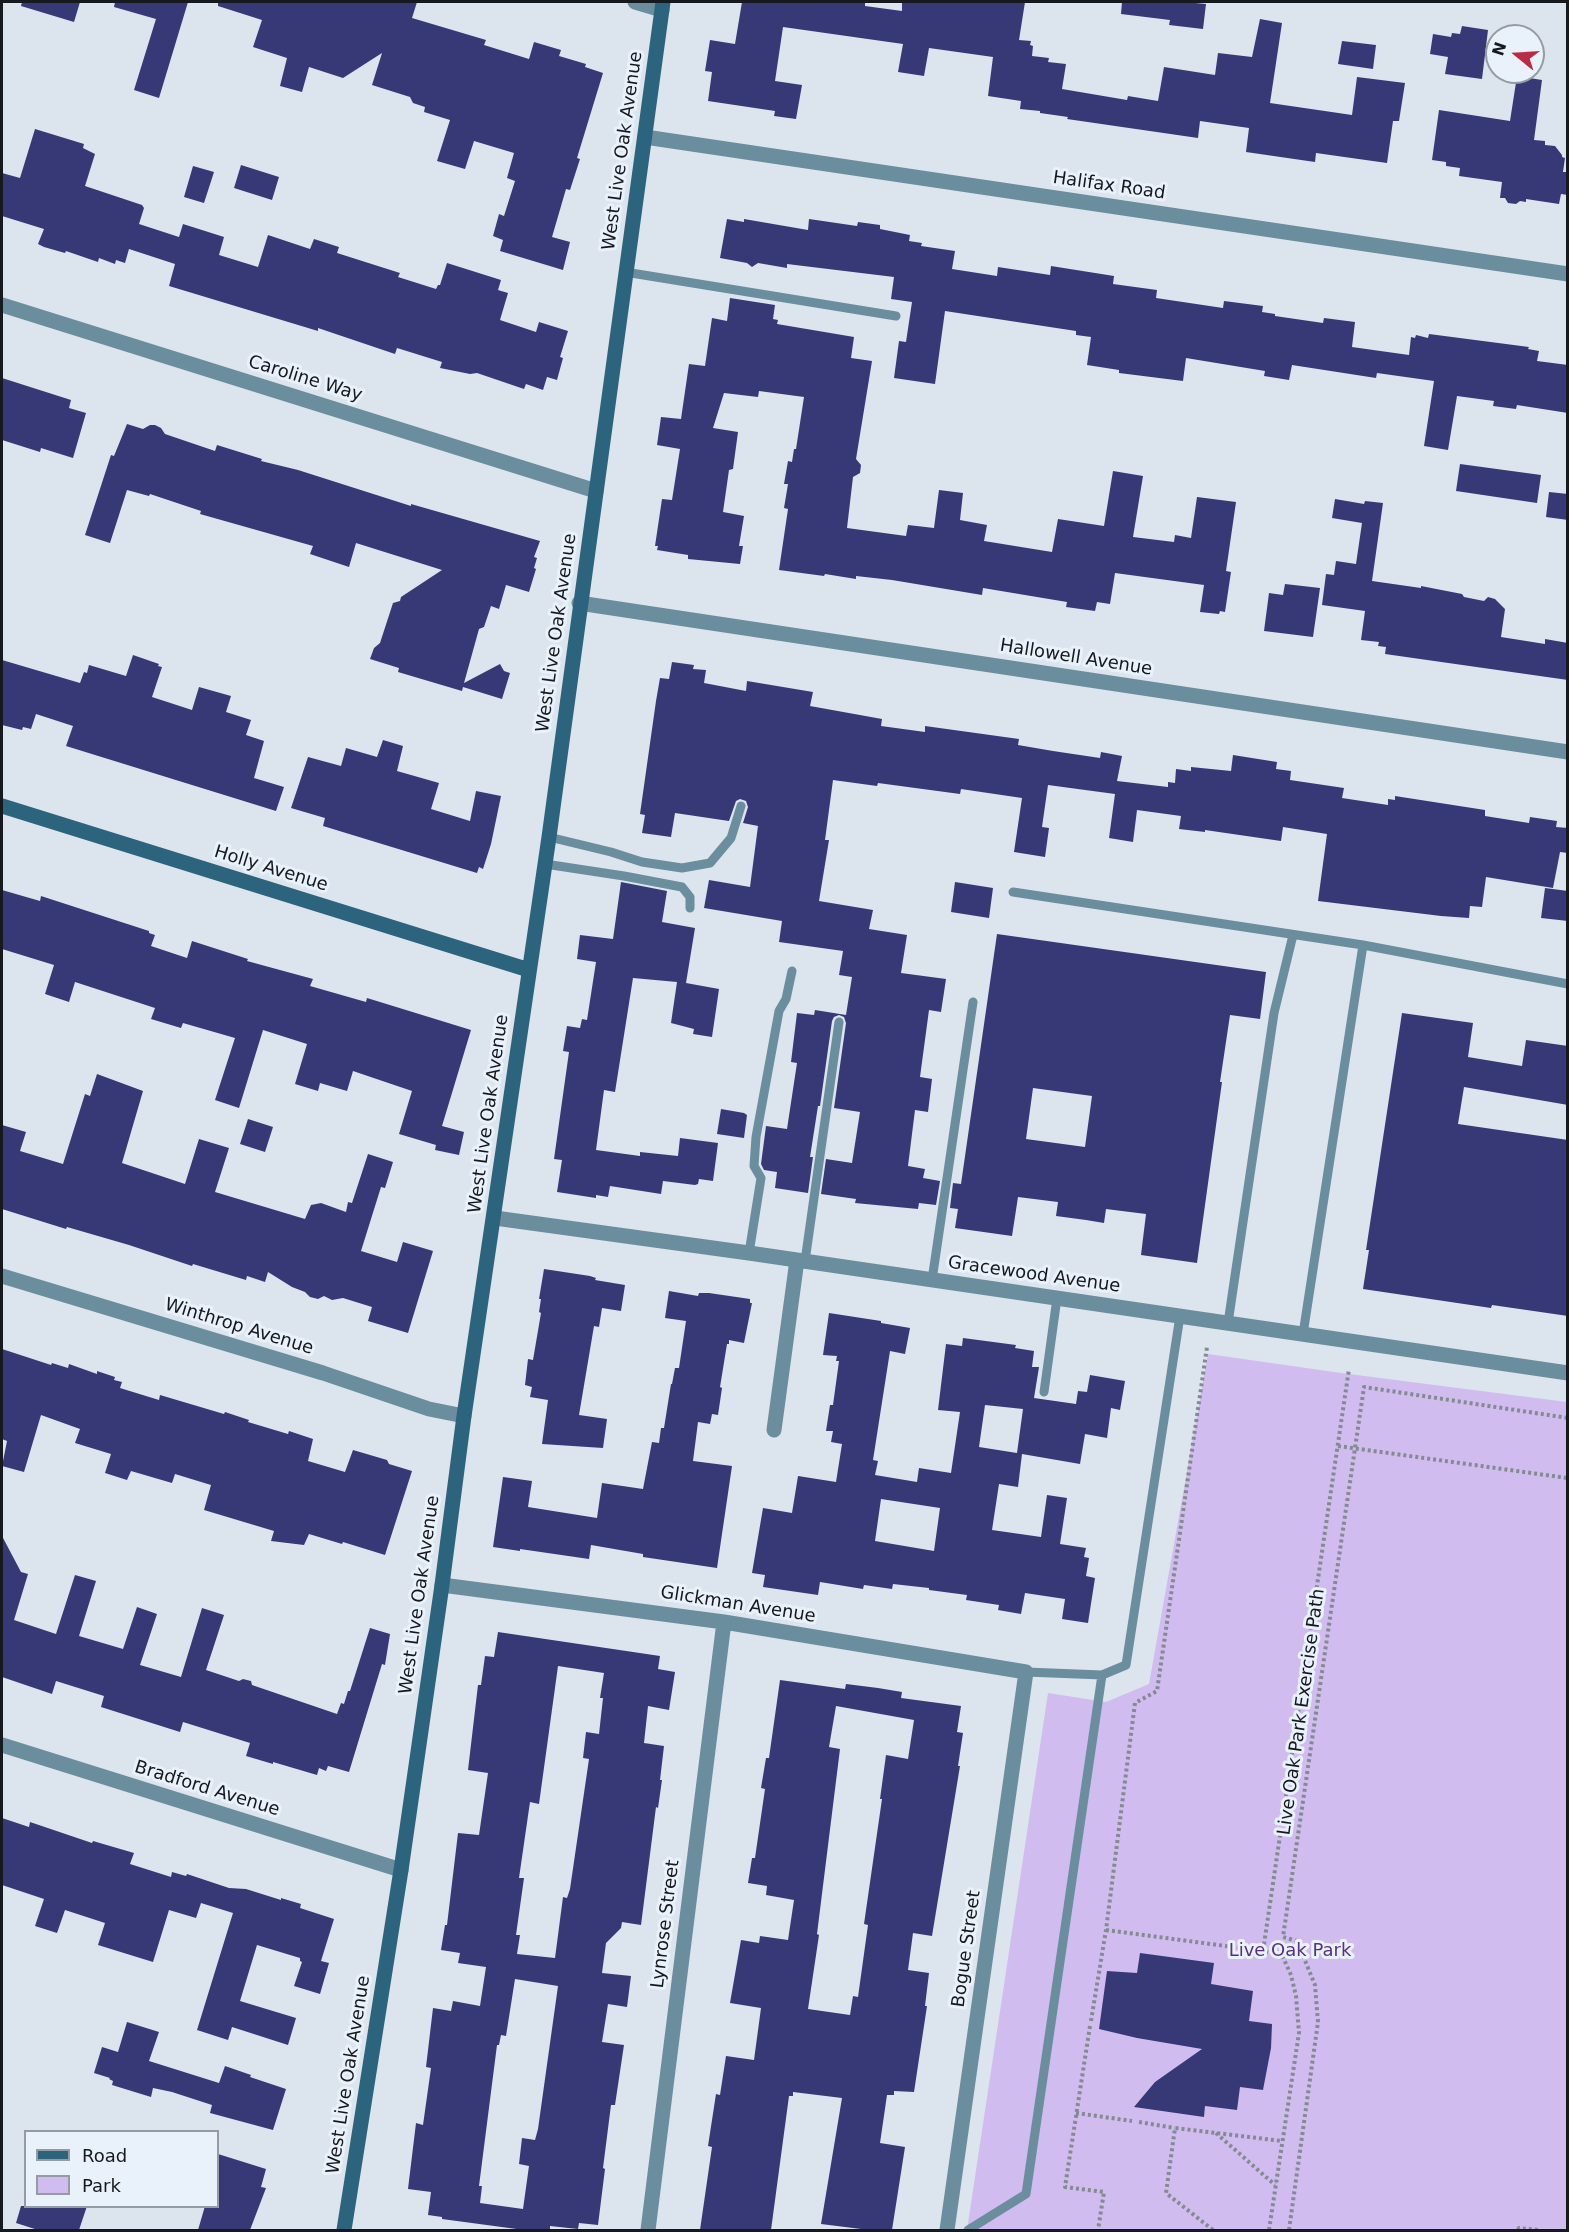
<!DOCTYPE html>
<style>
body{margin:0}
#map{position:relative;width:1569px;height:2232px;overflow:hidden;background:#dce4ee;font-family:"DejaVu Sans",sans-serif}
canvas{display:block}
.frame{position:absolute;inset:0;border:3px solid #16191d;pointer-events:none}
.legend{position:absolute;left:24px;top:2130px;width:195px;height:78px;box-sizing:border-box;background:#e9f1fb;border:2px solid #959ba2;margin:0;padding:8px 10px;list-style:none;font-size:18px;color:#16191d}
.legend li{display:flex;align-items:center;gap:12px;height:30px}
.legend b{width:30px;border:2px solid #959ba2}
.north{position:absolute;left:1485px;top:24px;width:60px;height:60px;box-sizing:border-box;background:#e9f1fb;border:2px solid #959ba2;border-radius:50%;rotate:288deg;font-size:16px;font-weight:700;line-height:24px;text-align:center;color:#16191d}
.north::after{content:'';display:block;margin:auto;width:21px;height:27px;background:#bc2b46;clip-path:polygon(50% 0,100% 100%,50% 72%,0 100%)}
</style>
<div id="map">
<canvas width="1569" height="2232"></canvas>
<div class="frame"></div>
<ul class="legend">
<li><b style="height:8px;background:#2d647d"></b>Road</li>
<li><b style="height:16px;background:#d1bcf0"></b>Park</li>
</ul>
<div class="north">N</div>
</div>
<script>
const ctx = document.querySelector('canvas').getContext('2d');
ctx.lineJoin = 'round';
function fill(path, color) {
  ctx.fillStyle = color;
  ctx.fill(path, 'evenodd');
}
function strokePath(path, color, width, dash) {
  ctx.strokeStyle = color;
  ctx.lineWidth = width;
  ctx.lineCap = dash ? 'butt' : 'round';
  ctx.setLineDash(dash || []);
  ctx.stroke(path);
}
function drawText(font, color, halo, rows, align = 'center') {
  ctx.font = font + ' "DejaVu Sans",sans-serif';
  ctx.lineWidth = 6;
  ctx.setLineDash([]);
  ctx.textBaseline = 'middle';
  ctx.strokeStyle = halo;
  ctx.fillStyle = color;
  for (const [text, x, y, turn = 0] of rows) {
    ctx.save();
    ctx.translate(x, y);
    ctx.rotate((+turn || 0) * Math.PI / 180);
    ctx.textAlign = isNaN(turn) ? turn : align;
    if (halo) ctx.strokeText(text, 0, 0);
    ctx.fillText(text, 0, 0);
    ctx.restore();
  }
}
fill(new Path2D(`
 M1208,1354L1341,1373L1567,1402V2230H967L1048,1693L1106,1702L1149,1684Z`), '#d1bcf0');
fill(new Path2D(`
 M22,2H80L74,22L21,6Z
 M115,2H188L159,98L134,90L156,19L114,7Z
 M218,2H417L412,18L486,40L484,45L529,59L534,42L561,50L559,56L586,64L585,67L603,73L577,158L580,159L570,190L566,189L552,237L570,242L563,270L500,251L503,240L493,236L499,214L504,216L515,181L507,178L514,153L474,141L465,169L437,161L450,120L424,112L425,107L413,103L410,97L372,85L382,53L343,78L309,67L302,92L280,86L287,58L253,47L262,20L218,6Z
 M742,2H865V6L902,11V2H1025L1019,40L1031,41L1030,45L1033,46L1032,56L1049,58L1048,62L1066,64L1062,89L1127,100L1128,96L1158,101L1164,67L1215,75L1218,53L1252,57L1260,19L1282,23L1270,103L1352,115L1357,77L1405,83L1399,121H1393L1387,163L1316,153L1315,162L1246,152L1249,128L1200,121L1198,138L1067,119L1068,117L1040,113V111L1020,109L1021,101L988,96L993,57L929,48L924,76L898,72L903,44L783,27L775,81L802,85L796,119L774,116L775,111L708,101L712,72L705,71L710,40L735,44Z
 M1122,2H1185L1206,4L1203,29L1169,25L1170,20L1121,14Z
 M1462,26L1488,30L1482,79L1445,74L1448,57L1430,54L1433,34L1451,37L1452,33L1460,34Z
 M1342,41L1376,45L1373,69L1338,64Z
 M1517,76L1542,80L1534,140L1545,141V145L1555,146L1562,155V157L1565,158L1563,172H1568V195L1561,194L1559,204L1526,199V202L1520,201L1516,204L1508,203L1505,198H1500L1502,182L1459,176L1460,168L1446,166V162L1432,160L1439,110L1510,121Z
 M35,129L84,144L83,148L95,154L85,186L142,205L144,208L139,224L179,237L183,224L224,237L219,255L258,267L268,235L310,249L314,239L339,247L337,253L400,273L398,277L436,289L438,285H440L447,263L501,280L498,290L508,293L500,320L536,332L539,322L568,331L560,357L563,358L557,380L547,377L543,390L526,384L524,389L477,373L470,374L440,368L442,362L397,348L395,354L318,328V331L169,286L175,264L129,249L125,263L116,260L115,264L99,258L98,262L66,251L65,253L44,247L38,244L44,229L2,216V173L20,178Z
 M241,165L279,177L272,200L234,188Z
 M193,166L214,172L204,203L184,197Z
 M727,219L744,222V219L808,230L809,219L857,226L858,222L880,225V229L910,235L909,241L922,243L921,246L955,251L952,269L997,276L998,267L1050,275L1051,266L1114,276L1113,284L1157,290L1156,298L1223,308L1224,301L1263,306L1262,312L1275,314V316L1323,323L1324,318L1355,322L1352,347L1409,355L1411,337L1415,338L1416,335L1428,338L1429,334L1529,347L1528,349L1539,351L1537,361L1568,365V413L1517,405L1516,409L1493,406L1494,401L1457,396L1448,450L1424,446L1434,381L1377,373L1376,378L1292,365L1289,380L1264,376L1265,371L1186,358L1183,381L1119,373V370L1087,365L1091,337L1076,335V331L945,311L935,384L894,378L899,341L906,342L912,302L891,299L894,277L787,264V268L758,263L752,267L747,263L720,258Z
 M730,298L775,305L773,319L778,320L777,324L854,337L851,358L872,361L856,459L861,465L860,473L853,477L847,528L906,536L908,525L934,528L939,490L963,493L960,520L987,525L984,541L1052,552L1058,519L1104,526L1113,471L1143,476L1133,537L1174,542L1175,535L1191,538L1197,497L1236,502L1226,571L1231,572L1225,612L1220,611L1219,614L1200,612L1204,585L1115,573L1110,604L1097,602L1095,611L1066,607L1067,602L983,588L982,595L892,580L856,576V579L825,574L824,576L779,570L788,509L784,508L788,484H784L788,461L792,462L794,449H796L804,397L759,391L758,397L724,393L713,428L738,432L733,469L729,470L723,512L744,516L739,546H743L740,564L688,559V555L657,550L658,546H655L662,499L672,500L680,449L657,445L661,417L681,419L689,364L705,366L712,318L727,321Z
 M2,378L71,400L69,408L86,413L73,458L41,448L40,452L2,440Z
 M127,424L143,429L150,425H155L161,428L165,434L215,451L217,445L262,459L261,461L298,470L411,506V504L540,541L534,557L537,558L534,568L536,569L529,592L506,585L499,609L491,606L484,627L479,629L464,683L500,664L504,671L510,673L502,699L463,687L462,691L398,672L399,668L370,659L374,648L380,643L393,603L400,601L401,597L442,570L356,543L349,567L310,554L313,546L200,514L201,511L150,494L149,496L127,490L110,543L85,535L111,455L114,456Z
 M1460,464L1541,475L1537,503L1456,491Z
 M1549,492L1568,494V520L1546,517Z
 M1335,499L1364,504L1365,501L1383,503L1372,581L1421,588V586L1462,594L1464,597L1484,601L1488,597L1495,599L1505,609L1501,637L1545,644V639L1568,643V680L1385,654L1386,647L1378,646L1379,642L1361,640L1365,611L1322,605L1326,574L1334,575L1336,561L1356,564L1362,523L1332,518Z
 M1285,584L1320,588L1313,637L1264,631L1269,593L1283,595Z
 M133,655L159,664L158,666L162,667L152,697L192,710L199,687L231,696L226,712L251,720L246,735L264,741L254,778L284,787L276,811L66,746L73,726L36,714L31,729L23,727L22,730L2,725V660L80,683L84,672L87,673L89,665L126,676Z
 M672,662L694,665L693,669L706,670L704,683L746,691L747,681L813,692L810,706L882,719L881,726L925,732V726L1019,739L1018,745L1053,751L1100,758L1101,752L1122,756L1117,781L1168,787V782L1175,783L1176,769L1191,771V767L1231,771L1233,755L1277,762L1276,769L1291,771L1290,780L1344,788L1342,798L1388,805V799L1395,800V796L1485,810V816L1529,823L1530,817L1557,821L1556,827L1568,828V853L1560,852L1553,888L1486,877L1482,907L1470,906L1469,918L1441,916L1318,901L1327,834L1283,827L1281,841L1205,830V832L1179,829L1181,816L1137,810L1133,842L1109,838L1115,794L1048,785L1042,827L1049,828L1045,857L1014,852L1022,798L961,789L960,794L878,783L877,786L833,780L825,840H829L819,901L873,910L869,929L907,935L901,973L946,979L941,1012L929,1010L920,1077L932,1079L928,1112L915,1110L908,1166L925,1169L923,1178L940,1181L936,1205L919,1203L918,1209L855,1203L856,1199L821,1194L826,1159L852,1163L860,1112L834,1108L846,1023L844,1017L839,1015L834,1017L832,1021L820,1106H818L810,1157H813L808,1193L775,1188L777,1172L764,1170L761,1164L766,1126L787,1129L797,1063L791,1062L797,1013L814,1015L815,1010L846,1015L852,977L839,975L843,951L779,942L782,921L704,908L709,880L750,887L758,826L743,823L748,807L746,801L740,799L736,801L729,821L675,813L671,837L642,833L645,815L640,814L656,701L660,678L669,679Z
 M383,740L403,746L397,771L439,783L431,809L470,821L476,791L501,796L491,844L483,869L479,867L477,873L323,826L325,818L291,808L308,757L341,766L346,748L377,757Z
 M621,882L667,891L662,922L695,928L686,983L719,989L712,1037L693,1034L694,1029L671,1023L677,982L633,978L615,1092L604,1090L596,1150L640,1156V1152L678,1156L680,1138L718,1143L713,1181L699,1179L698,1184L695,1185L663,1181L661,1194L610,1186L608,1197L596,1195V1198L557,1192L562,1160L554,1159L569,1052L563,1051L567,1026L580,1028L582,1019L587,1020L596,962L577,959L580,935L613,939Z
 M955,882L993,888L989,918L951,912Z
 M1545,888L1568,891V921L1541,918Z
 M2,890L40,901L41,896L149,931V933L155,935L151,946L187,958L192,941L248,959L247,961L313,979L310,986L366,1002L367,998L471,1030L442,1126L464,1132L459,1155L435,1150L436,1145L399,1134L412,1091L353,1071L347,1091L320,1083L318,1091L295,1084L307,1044L263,1030L239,1108L215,1100L235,1038L183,1023L181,1028L151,1019L155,1008L75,982L69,1002L45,994L54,965L2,949Z
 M997,934L1266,972L1260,1019L1230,1015L1220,1082H1222L1197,1263L1141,1255L1146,1214L1106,1209L1104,1223L1086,1220L1056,1216L1058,1202L1018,1197L1012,1236L955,1228L958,1209L950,1208L953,1183L961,1184ZM1033,1088L1092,1096L1085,1147L1026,1139Z
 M1402,1013L1473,1023L1468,1057L1522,1066L1526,1040L1568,1046V1105L1464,1087L1458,1124L1568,1140V1316L1492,1305L1491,1308L1363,1289L1369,1250H1366Z
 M97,1074L143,1091L122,1163L185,1184L199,1139L229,1148L215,1192L305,1219L311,1205L321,1203L346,1212L348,1202L352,1203L368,1154L393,1162L385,1188L381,1187L361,1251L397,1262L403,1242L433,1251L408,1333L368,1321L372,1307L343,1298L332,1300L324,1296L318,1299L310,1297L305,1292L292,1287L268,1272L265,1282L247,1276L246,1280L193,1264L192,1266L129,1245L67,1227L66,1229L2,1209V1125L26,1132L20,1151L63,1164L85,1094L90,1096Z
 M721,1109L744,1113L747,1115L744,1138L717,1134Z
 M248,1119L273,1127L265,1152L240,1144Z
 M544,1269L590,1276L596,1278L595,1280L625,1285L621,1311L602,1308L599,1327L594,1326L579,1415L607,1419L603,1448L542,1444L548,1400L530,1397L532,1387L525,1385L528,1359L533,1360L541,1313L539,1312L541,1299H539Z
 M669,1291L698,1296L699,1293H709L750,1299V1303H752L744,1343L729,1340V1344H727L720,1387L722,1388L718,1415L712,1414L710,1424L698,1422L693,1461L732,1466L717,1568L643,1557V1554L591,1545L589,1559L520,1549V1551L493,1547L503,1477L532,1481L528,1507L597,1518L602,1483L643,1489L652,1442L659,1443L661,1428H664L671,1384H672L675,1368H679L686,1321L665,1318Z
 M829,1313L881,1321V1323L910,1328L905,1354L890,1351L873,1460L878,1461L875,1475L917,1482L919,1468L951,1473L960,1412L938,1410L946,1344L962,1346L963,1338L1016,1345L1015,1348L1034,1351L1032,1367H1039L1034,1398L1076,1404L1078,1391L1087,1392L1090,1375L1125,1381L1120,1410L1111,1408L1107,1438L1085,1434L1080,1464L1022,1454L1018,1487L999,1484L992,1530L1041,1537L1047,1495L1067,1498L1060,1544L1086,1548L1084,1557L1089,1558L1086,1576L1095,1578L1088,1623L1062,1619L1065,1599L1025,1593L1021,1614L998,1610L999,1605L966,1600L967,1595L929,1590V1588L893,1584L892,1589L864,1585L863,1589L820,1582L818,1595L763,1587L765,1575L752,1573L763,1508L792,1513L798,1476L836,1482L842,1444L831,1442L833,1431H826L830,1405H833L839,1361H836L837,1356L823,1355ZM985,1405L1023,1409L1017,1453L979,1447ZM881,1499L940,1508L934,1551L875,1541Z
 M2,1349L51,1365L52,1363L68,1368L69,1364L97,1374V1371L115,1377L114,1380L122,1382L120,1388L159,1400L160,1395L224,1414L225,1412L249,1420L248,1422L288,1434L289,1431L313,1439L308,1461L345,1472L353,1450L387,1460L389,1464L412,1471L385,1555L343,1542L342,1544L309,1534L304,1545L271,1541L274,1531L204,1510L211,1485L175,1474L172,1483L131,1471L127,1480L105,1473L111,1454L75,1443L80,1429L41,1415L24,1472L2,1466L7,1441L2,1439Z
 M2,1536L21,1572L28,1574L14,1620L56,1634L75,1575L96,1581L79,1636L123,1649L137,1607L157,1614L140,1665L181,1677L202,1608L224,1615L206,1670L239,1681L243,1679L251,1681L252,1685L337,1714L341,1703L344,1704L348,1691H350L370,1628L390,1634L385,1665L382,1664L349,1772L328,1766L326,1771L319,1768L317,1775L273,1762V1764L246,1756L250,1743L183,1722L180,1732L101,1707L104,1696L56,1681L52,1694L2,1677Z
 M498,1632L660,1656L658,1669L675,1672L669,1710L648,1706L644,1743L664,1746L660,1780H662L658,1808L656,1807L641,1925L622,1922L621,1928L606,1943L602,1973L631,1976L627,2007L608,2004L602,2042L624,2045L615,2105H611L603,2168L605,2169L598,2225L579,2223L578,2229L550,2226V2230H524L442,2219V2217L428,2215L431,2192L408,2189L416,2123L423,2125L431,2068L426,2067L433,2008L451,2011L453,2001L480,2006L486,1967L458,1963L460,1953L441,1950L445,1925H447L458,1833L479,1835L488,1773L468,1770L478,1685H481L485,1656L494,1657ZM558,1666L604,1673L600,1698H603L599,1734L586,1732L583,1758L589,1759L570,1889L567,1898L563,1897L555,1958L517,1954L520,1935H516L524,1878H519L530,1802L539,1804ZM515,1979L558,1986L538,2129L535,2140L522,2138L519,2164L529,2166L523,2209L480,2203L482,2186H479L497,2045H499L501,2035L506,2036Z
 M780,1680L845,1689L846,1684L878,1688L902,1692L901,1698L961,1706L957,1732L963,1733L958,1766H960L932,1936L913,1933L908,1970L929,1973L925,2006H927L914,2092L894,2091V2095H887L880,2143L905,2147L892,2230H869L821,2224L842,2098L793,2092V2096H789L771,2230H700L712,2147L708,2146L716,2094L720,2095L726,2056L754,2060L761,2008L730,2003L741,1940L759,1943L760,1936L788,1940L794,1900L766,1895L767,1886L748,1883L752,1858H755L765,1789L761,1788L766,1758H769ZM836,1706L914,1720L908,1759L886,1755L880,1799H882L864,1924L868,1925L858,1997L853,1996L850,2015L808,2009L819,1935L817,1934L840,1749L829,1747Z
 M2,1818L29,1827L30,1822L92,1843L93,1841L134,1853L130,1864L171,1877L172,1872L186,1876L187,1874L229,1888L246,1889L281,1900V1898L301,1904L300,1908L334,1919L321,1961L329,1963L320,1994L294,1986L302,1962L300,1961V1958L257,1945L240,2001L296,2018L288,2045L232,2027L228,2040L197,2030L233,1913L201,1903L196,1918L169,1910L153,1962L98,1945L105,1923L65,1910L57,1933L35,1926L44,1899L2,1885Z
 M1140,1953L1214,1963L1211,1984L1253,1991L1249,2021L1272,2024L1271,2048L1263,2090L1240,2087L1237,2110L1205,2106L1204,2117L1134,2107L1155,2082L1202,2049L1137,2038L1099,2029L1107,1971L1137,1973Z
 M127,2022L159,2032L149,2061L219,2083L225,2066L251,2075L250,2077L286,2089L273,2130L210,2113L212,2105L172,2092L153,2088L151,2097L112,2085L113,2081L109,2079L110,2078L94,2073L102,2047L118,2052Z
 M218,2154L266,2169L261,2187L266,2188L250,2230H198L205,2206H218Z
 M21,2206H87L79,2230H38L16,2223Z`), '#373977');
strokePath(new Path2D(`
 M1338,1446L1567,1478
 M1106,1930L1263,1951
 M1091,2021L1106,1930L1135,1703L1157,1691L1207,1347
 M1090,2026L1065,2187L1104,2192L1098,2230
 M1076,2113L1132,2121
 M1139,2122L1175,2128
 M1216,2133L1275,2185
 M1213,2230L1166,2193L1175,2128L1282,2141
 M1269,2230L1299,2033L1296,1996L1291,1975L1282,1955L1263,1951L1349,1369
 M1289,2230L1318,2022L1315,1985L1297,1941L1283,1937L1364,1387L1568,1418
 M1518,2230L1519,2228L1539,2230`), '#858a92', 4, [3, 3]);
strokePath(new Path2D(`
 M625,272L896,316
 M549,837L611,852L642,862L682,868L710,863L731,838L741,806
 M545,864L624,876L682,887L690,897V908
 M1013,892L1363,945L1303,1334
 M1363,945L1568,984
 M749,1253L761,1178L754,1166L756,1137L779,1011L786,999L792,971
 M805,1261L839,1022
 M932,1280L973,1002
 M1228,1323L1274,1013L1293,935
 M1044,1392L1057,1298
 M1026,1672L1102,1675L1126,1665L1180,1316
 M968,2230L1026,2194L1102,1675`), '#6b8e9f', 9);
strokePath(new Path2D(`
 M635,2L662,10
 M645,137L1568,274
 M2,305L596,491
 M579,603L1568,752
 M495,1218L749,1253L1568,1373
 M2,1276L323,1373L429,1409L464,1416
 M774,1430L797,1260
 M442,1585L724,1622L1026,1672L947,2230
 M2,1745L401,1870
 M648,2230L724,1622`), '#6b8e9f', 15);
strokePath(new Path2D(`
 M2,806L529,970
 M344,2230L401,1870L442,1585L464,1416L549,837L663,2`), '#2d647d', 15);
drawText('18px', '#16191d', '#e9f1fb', [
 ["West Live Oak Avenue",623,151,-82],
 ["Halifax Road",1109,186,8],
 ["Caroline Way",305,379,17],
 ["West Live Oak Avenue",557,633,-82],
 ["Hallowell Avenue",1076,658,9],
 ["Holly Avenue",271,869,17],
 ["West Live Oak Avenue",489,1114,-82],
 ["Gracewood Avenue",1034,1275,8],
 ["Winthrop Avenue",239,1327,17],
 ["West Live Oak Avenue",420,1595,-82],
 ["Glickman Avenue",738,1605,9],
 ["Live Oak Park Exercise Path",1302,1712,-82],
 ["Bradford Avenue",207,1789,17],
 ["Lynrose Street",666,1924,-83],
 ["Bogue Street",967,1949,-82],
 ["West Live Oak Avenue",349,2075,-81]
]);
drawText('18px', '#583082', '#e9f1fb', [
 ["Live Oak Park",1290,1951]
]);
</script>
